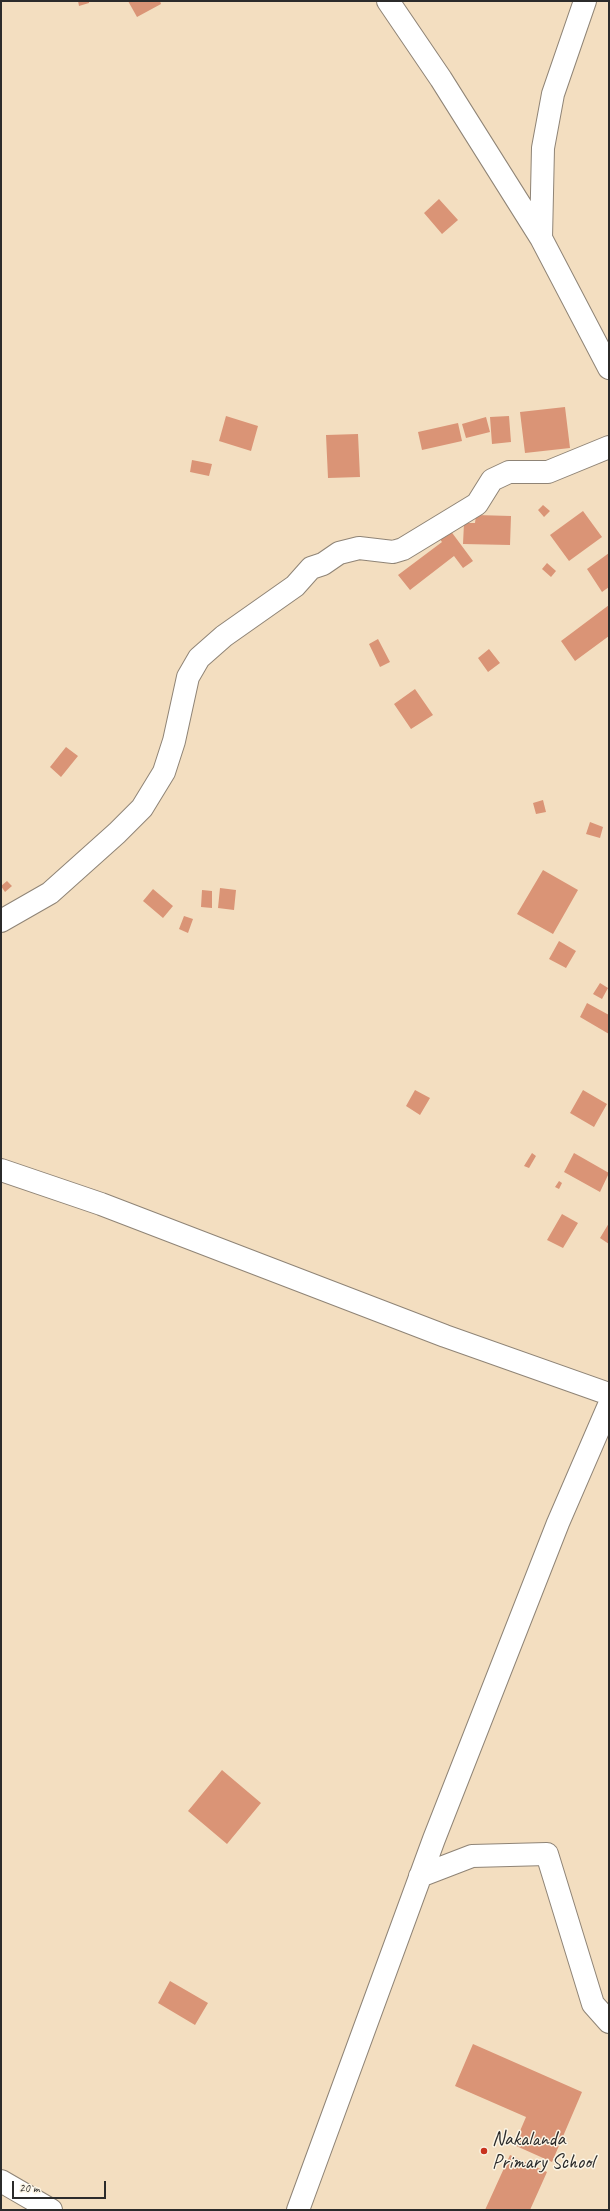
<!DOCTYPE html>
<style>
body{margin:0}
#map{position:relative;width:610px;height:2211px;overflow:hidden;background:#f3dec0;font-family:Caveat,sans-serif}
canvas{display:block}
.frame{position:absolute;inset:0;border:2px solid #2b2b2b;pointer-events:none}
.scale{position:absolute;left:12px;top:2181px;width:94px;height:18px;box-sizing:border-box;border:2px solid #2b2b2b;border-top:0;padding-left:5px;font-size:12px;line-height:14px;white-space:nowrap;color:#2b2b2b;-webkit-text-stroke:3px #fcf5e5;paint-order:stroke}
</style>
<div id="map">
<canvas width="610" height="2211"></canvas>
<div class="frame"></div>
<div class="scale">20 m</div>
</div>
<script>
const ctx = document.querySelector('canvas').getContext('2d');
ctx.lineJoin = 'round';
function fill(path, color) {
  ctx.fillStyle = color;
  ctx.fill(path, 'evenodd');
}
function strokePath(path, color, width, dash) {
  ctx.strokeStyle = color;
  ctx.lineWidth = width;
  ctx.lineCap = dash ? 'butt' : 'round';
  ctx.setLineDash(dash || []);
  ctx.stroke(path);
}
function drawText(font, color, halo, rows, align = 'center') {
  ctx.font = font + ' Caveat,sans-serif';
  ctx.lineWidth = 3;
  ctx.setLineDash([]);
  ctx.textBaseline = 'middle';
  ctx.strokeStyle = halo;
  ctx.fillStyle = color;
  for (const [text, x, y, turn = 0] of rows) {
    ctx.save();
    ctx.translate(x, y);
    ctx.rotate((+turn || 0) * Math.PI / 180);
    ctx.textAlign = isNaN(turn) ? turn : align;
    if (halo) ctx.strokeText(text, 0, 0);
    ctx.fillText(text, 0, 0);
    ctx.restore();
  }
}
fill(new Path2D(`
 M78,1H89V3L79,6Z
 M128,1H160L161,4L137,17Z
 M439,199L458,220L442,234L424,213Z
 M565,407L570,448L525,453L520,412Z
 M226,416L258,426L251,451L219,441Z
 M509,416L511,442L492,444L490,417Z
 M486,417L490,432L466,438L462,424Z
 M458,423L462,441L422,450L418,432Z
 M358,434L360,477L328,478L326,435Z
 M192,460L212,464L209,476L190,472Z
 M543,505L550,511L544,517L538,510Z
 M583,511L602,537L569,561L550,535Z
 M476,515L511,516L510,545L463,544L464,523H475Z
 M450,530L473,561L463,568L454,556L410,590L398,575L442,542L439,538Z
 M609,553V587L602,592L587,569Z
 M547,563L556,571L551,577L542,569Z
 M609,605V636L575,661L561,641Z
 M378,639L390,662L380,667L369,644Z
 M489,649L500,663L488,672L478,658Z
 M415,689L433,715L411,729L394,704Z
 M66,747L78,756L61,777L50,767Z
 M543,800L546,812L536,814L533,803Z
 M590,822L603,827L600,838L586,834Z
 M543,870L578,890L553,934L517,914Z
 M7,881L12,886L5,892L1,886Z
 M220,888L236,890L234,910L218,908Z
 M153,889L173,906L163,918L143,901Z
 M202,890L212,891V908L201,907Z
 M184,916L193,919L188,933L179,929Z
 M559,941L576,951L566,968L549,959Z
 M600,983L608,988L602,999L593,994Z
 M587,1003L609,1015V1034L580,1017Z
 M415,1090L430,1098L420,1115L406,1106Z
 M583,1090L607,1104L594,1127L570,1113Z
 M532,1153L536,1156L529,1168L524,1166Z
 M574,1153L609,1173L600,1192L564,1172Z
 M559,1181L562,1183L559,1189L555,1187Z
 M562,1214L578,1223L563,1248L547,1240Z
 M609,1223V1244L600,1238Z
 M222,1770L261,1803L227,1844L188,1811Z
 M170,1981L208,2003L195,2025L158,2003Z
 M473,2044L582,2092L552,2162L514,2145L526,2117L455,2086Z
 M510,2155L547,2172L530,2210H485Z`), '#da9476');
const minor = new Path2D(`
 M388,1L441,79L541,238L609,368
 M541,238L543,148L553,94L585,1
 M1,921L50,893L117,833L142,808L164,772L174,741L188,677L199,658L224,636L295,586L311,568L323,564L339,553L359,548L393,552L403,549L477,504L492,480L509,472H548L609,447
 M1,1170L101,1204L445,1336L609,1394
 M420,1876L472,1856L547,1854L593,2004L609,2022
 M1,2181L51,2210
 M298,2210L434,1839L558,1523L609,1405`);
strokePath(minor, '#8f8476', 24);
strokePath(minor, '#fff', 22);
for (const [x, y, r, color] of [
 [484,2151,4,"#c8321e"]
]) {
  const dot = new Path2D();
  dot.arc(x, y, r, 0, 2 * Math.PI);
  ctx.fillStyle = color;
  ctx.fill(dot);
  strokePath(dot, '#fcf5e5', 1.5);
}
drawText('20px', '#2b2b2b', '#fcf5e5', [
 ["Nakalanda",492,2140],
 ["Primary School",492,2163]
], 'left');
</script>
